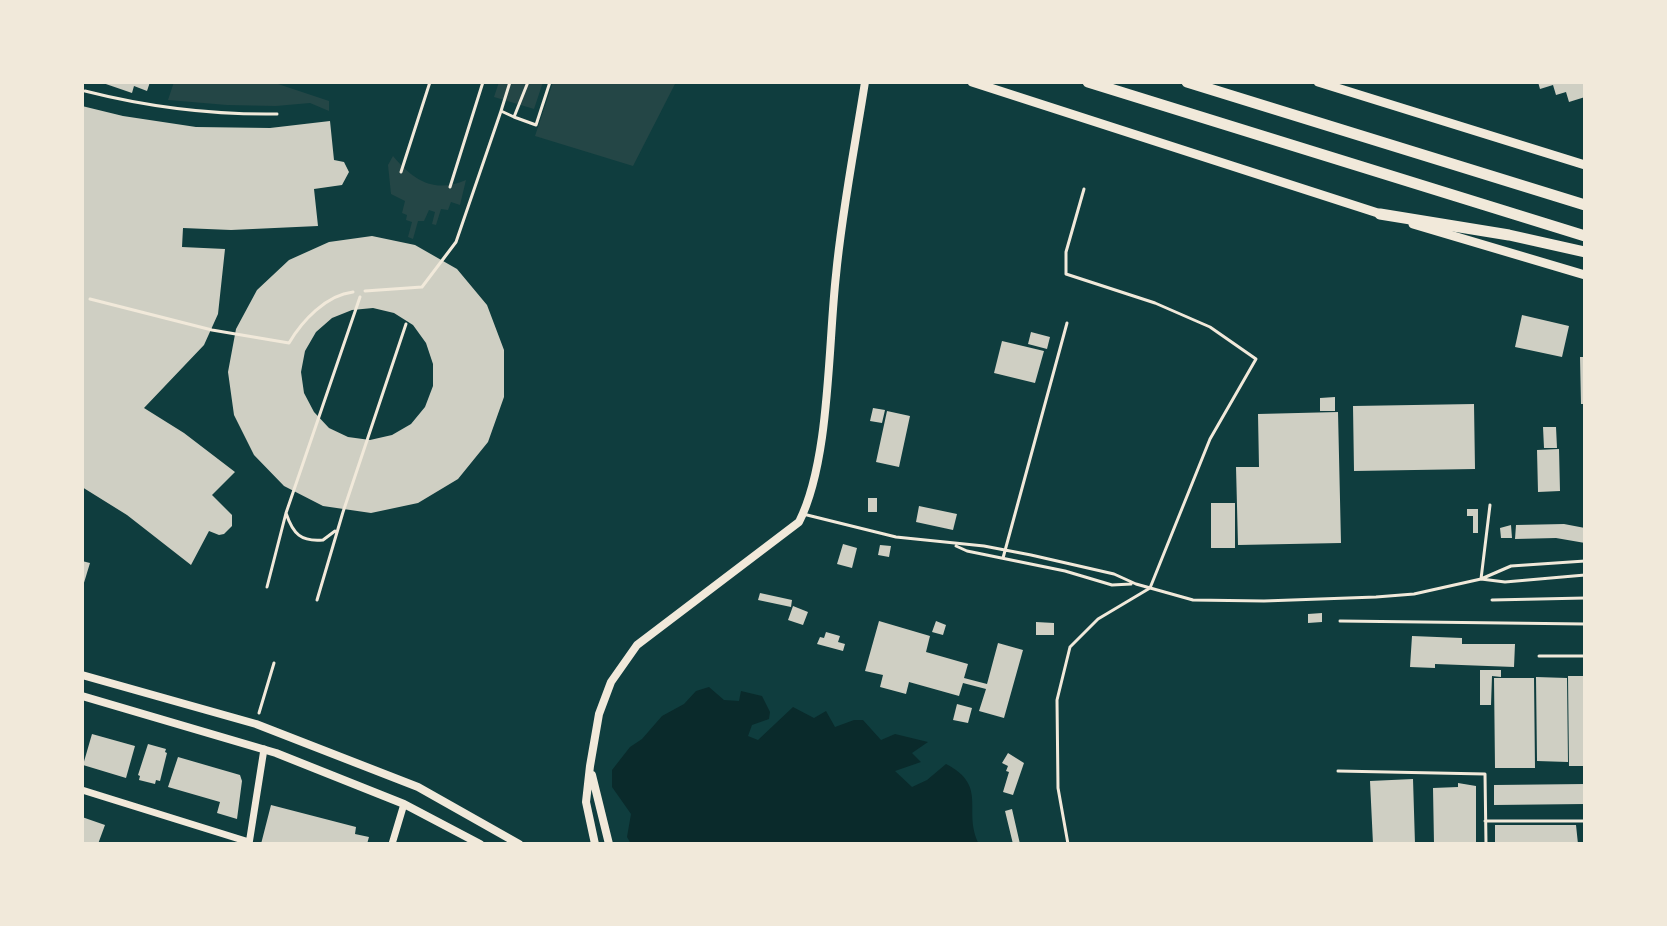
<!DOCTYPE html>
<style>
body{margin:0}
#map{position:relative;width:1667px;height:926px;overflow:hidden;background:#0f3d3e;font-family:Raleway,sans-serif}
canvas{display:block}
.frame{position:absolute;inset:0;border:84px solid #f1e9da;pointer-events:none}
</style>
<div id="map">
<canvas width="1667" height="926"></canvas>
<div class="frame"></div>
</div>
<script>
const ctx = document.querySelector('canvas').getContext('2d');
ctx.lineJoin = 'round';
function fill(path, color) {
  ctx.fillStyle = color;
  ctx.fill(path, 'evenodd');
}
function strokePath(path, color, width, dash) {
  ctx.strokeStyle = color;
  ctx.lineWidth = width;
  ctx.lineCap = dash ? 'butt' : 'round';
  ctx.setLineDash(dash || []);
  ctx.stroke(path);
}
fill(new Path2D(`
 M174,82H272L329,101V111L310,103L276,106L227,105L168,100Z
 M499,82H543L534,109L494,97Z
 M553,82H676L633,166L535,136Z
 M393,156C413,180 434,194 466,180L460,205L451,202L448,210L441,209L436,225L432,224L435,212L429,210L424,221H418L413,239L408,237L412,222L406,220L407,215L402,213L405,201L391,194L388,165Z`), '#244646');
fill(new Path2D(`
 M709,687L724,700L739,701L741,691L762,696L770,712L769,719L752,725L748,736L758,740L793,707L814,718L826,711L835,727L854,720H863L881,740L895,734L928,742L912,753L921,762L895,771L912,787L927,780L946,764C989,786 962,811 979,844H631L627,837L631,814L612,787V770L630,747L642,739L662,716L684,704L696,691Z`), '#0a2a2b');
fill(new Path2D(`
 M100,82H150L147,91L134,86L132,93Z
 M1538,82H1585V97L1569,102L1566,92L1556,95L1553,85L1540,89Z
 M82,106L123,116L196,127L270,128L330,121L334,160L344,162L349,172L342,185L314,189L318,226L231,230L183,228L182,247L225,249L218,314L204,345L144,408L184,433L235,472L212,495L232,515V526L224,534L219,535L209,531L191,565L127,515L82,487Z
 M372,236L415,245L457,269L487,305L504,350V397L488,442L458,479L418,503L371,513L323,506L284,486L254,455L234,415L228,372L236,329L257,290L289,260L329,242ZM373,308L394,313L413,325L426,343L433,364V386L425,407L411,424L392,435L370,440L348,437L329,428L314,412L304,393L301,372L305,351L316,332L332,318L352,310Z
 M1522,315L1569,326L1562,357L1515,347Z
 M1031,332L1050,337L1047,349L1028,344Z
 M1002,341L1044,351L1035,383L994,373Z
 M1580,357H1585V404H1581Z
 M1335,397V411H1320V398Z
 M1474,404L1475,469L1354,471L1353,406Z
 M873,408L885,410L882,423L870,421Z
 M887,411L910,416L899,467L876,462Z
 M1338,412L1341,543L1238,545L1236,467H1259L1258,414Z
 M1543,427H1556L1557,448H1544Z
 M1559,449L1560,491L1538,492L1537,450Z
 M868,498H877V512H868Z
 M1211,503H1235V548H1211Z
 M919,506L957,514L953,530L916,522Z
 M1467,509H1478V533H1473V516H1467Z
 M1564,524L1585,528V543L1556,538L1515,539L1516,525Z
 M1511,525L1512,538H1501L1500,528Z
 M843,544L857,548L852,568L837,564Z
 M880,545L891,546L889,557L878,555Z
 M82,561L90,563L83,586H82Z
 M760,593L792,600L791,607L758,600Z
 M793,606L808,612L803,625L788,620Z
 M1322,613V622L1308,623V614Z
 M879,621L930,636L926,652L968,664L964,678L987,684L998,643L1023,650L1004,718L979,711L986,689L963,683L959,696L909,682L906,694L880,687L883,675L865,671Z
 M936,621L946,625L943,635L932,632Z
 M1036,622L1054,623V635H1036Z
 M826,632L840,636L838,642L845,644L843,651L817,644L820,637L824,638Z
 M1412,636L1462,638V644H1515L1514,667L1435,664V668L1410,667Z
 M1480,670H1501V677L1492,676L1491,705H1480Z
 M1568,676H1585V766H1569Z
 M1536,677L1567,678L1568,762L1537,761Z
 M1494,678H1534L1535,768H1495Z
 M957,704L972,708L968,723L953,720Z
 M92,734L135,746L126,778L83,765Z
 M148,744L166,749L165,752L167,753L160,781L156,780L155,784L139,780L140,776L138,775Z
 M1008,753L1024,763L1013,795L1003,792L1009,772L1006,771L1008,766L1002,763Z
 M178,757L240,775L242,781L237,819L217,813L220,802L168,787Z
 M1413,779L1415,844H1373L1370,781Z
 M1458,783L1476,786V844H1434L1433,788L1458,787Z
 M1585,784V804L1494,805V785Z
 M271,805L356,827L355,834L369,837L367,844H261Z
 M1012,809L1020,844H1013L1005,811Z
 M82,817L105,825L98,844H82Z
 M1495,825H1576L1578,844H1495Z`), '#cfcfc3');
strokePath(new Path2D(`
 M501,111L510,82
 M514,117L536,125L550,82
 M365,291L422,287L456,242L501,111L514,117L528,82
 M90,299L212,330L289,343C302,321 326,295 353,292
 M259,713L274,663`), '#f1e9da', 3);
strokePath(new Path2D(`
 M85,91C148,107 212,115 277,114
 M401,172L430,82
 M450,187L483,82
 M286,513C293,534 301,542 323,540L335,531
 M803,514L896,537L984,546L1031,555L1114,574L1136,584L1193,600L1264,601L1376,597L1414,594L1481,579L1490,505
 M956,546L967,551L1065,571L1112,585L1131,584
 M1003,558L1067,323
 M1585,561L1511,566L1481,579L1505,582L1585,575
 M267,587L286,513L360,297
 M317,600L343,512L406,324
 M1492,600L1585,598
 M1340,621L1585,624
 M1539,656H1585
 M1338,771L1485,774L1486,844
 M1485,821H1585
 M1068,844L1058,788L1057,700L1070,647L1098,619L1150,588L1210,439L1256,359L1210,327L1155,303L1066,274V252L1084,189`), '#f1e9da', 3);
strokePath(new Path2D(`
 M82,790L249,842
 M249,844L264,749
 M392,844L404,804`), '#f1e9da', 7);
strokePath(new Path2D(`
 M82,675L256,724L418,787L519,844
 M82,696L276,753L404,804L480,844
 M592,775L609,844
 M595,844L586,802L590,766L599,714L611,682L637,645L799,522C830,461 828,346 836,275C842,211 855,146 865,82`), '#f1e9da', 8);
strokePath(new Path2D(`
 M972,82L1384,215
 M1318,82L1585,165
 M1413,224L1585,275`), '#f1e9da', 9);
strokePath(new Path2D(`
 M1088,82L1585,236
 M1187,82L1585,205
 M1380,214L1509,235L1585,252`), '#f1e9da', 11);
</script>
